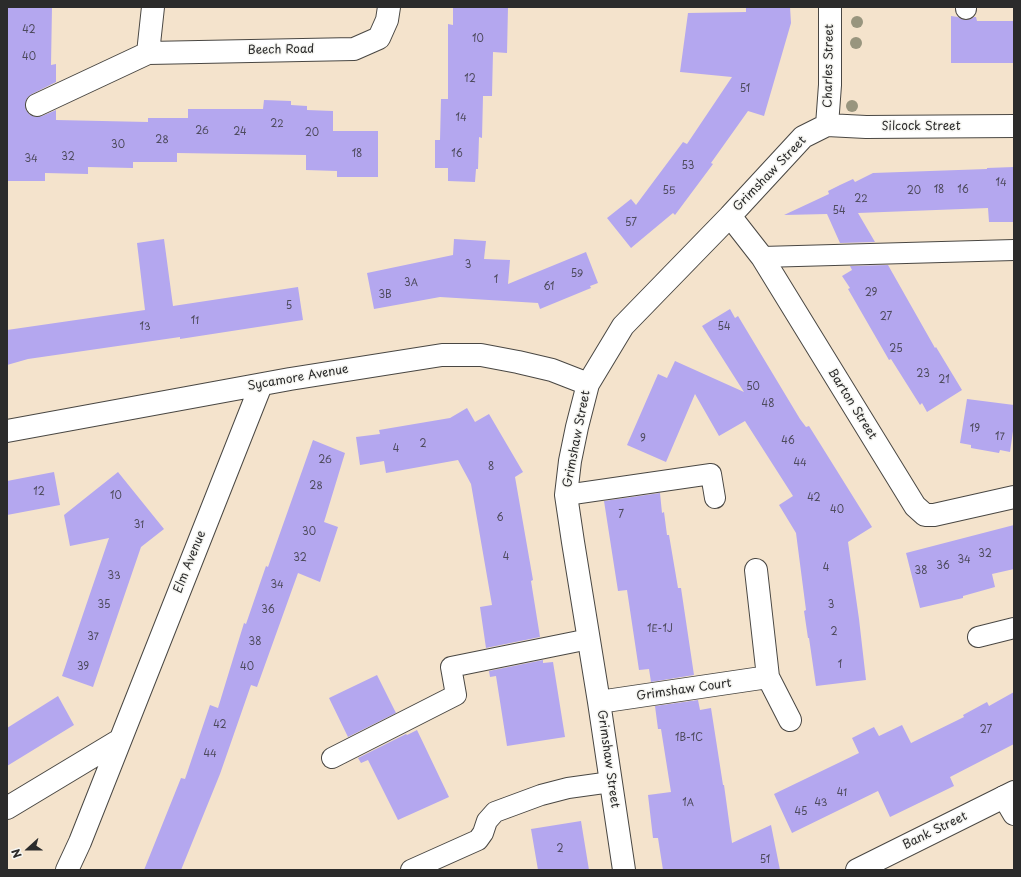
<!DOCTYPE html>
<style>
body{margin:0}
#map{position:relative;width:1021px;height:877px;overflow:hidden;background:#f4e3cc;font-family:"Playpen Sans",sans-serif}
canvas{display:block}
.frame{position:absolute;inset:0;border:8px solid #2b2b2b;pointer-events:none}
.north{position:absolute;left:8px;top:829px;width:40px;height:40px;-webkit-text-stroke:3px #f6f6f2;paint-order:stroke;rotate:249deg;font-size:11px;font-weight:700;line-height:16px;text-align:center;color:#2b2b2b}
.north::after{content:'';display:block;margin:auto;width:14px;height:18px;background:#2b2b2b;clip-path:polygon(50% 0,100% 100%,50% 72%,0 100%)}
</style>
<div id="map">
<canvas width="1021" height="877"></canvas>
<div class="frame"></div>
<div class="north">N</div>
</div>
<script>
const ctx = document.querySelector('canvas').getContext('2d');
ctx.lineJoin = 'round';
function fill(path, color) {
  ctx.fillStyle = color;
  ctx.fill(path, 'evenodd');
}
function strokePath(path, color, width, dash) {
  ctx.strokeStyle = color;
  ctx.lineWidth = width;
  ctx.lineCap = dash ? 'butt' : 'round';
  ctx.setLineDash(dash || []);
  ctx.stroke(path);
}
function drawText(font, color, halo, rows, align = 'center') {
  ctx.font = font + ' "Playpen Sans",sans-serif';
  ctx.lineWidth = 3;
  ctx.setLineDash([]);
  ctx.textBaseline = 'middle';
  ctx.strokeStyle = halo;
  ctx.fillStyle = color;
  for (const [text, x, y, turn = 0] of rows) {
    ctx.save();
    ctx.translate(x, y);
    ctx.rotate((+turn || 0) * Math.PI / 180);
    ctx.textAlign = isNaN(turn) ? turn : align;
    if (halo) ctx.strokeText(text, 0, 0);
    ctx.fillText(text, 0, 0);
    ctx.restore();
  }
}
fill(new Path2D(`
 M7,7H52L51,65L56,64V82L32,94L27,98L25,104L26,110L30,115L36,117L42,116L56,110V120L148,122V118H188V109H263L264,100L291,101V105L307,106V110L333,111V131H378V177H337V171L306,170V155L177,153V162H133V168L88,167V174L45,173V181H7Z
 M453,7H508L507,53L493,52L492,96H483L482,138L479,137L478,169H476L475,182L448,181V168H435V140H440L441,99H448V24L453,25Z
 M746,7H790L791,23L764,116L748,111L711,163L713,164L675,215L673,213L631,248L607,218L631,199L636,205L683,142L687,144L732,77L680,72L688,13L746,12Z
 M951,16L958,17L961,19L966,20L971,19L974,17H976L977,21H1014V63H951Z
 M1014,167V222H989L988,208L858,213L875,242L840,243L827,214L784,215L829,194L828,191L840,185L853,179L855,182L873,173L987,169V168Z
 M164,239L173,306L298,287L303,320L180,339V337L28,359L7,365V330L145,310L137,243Z
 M454,239L486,241L484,259L510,260L508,284L586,252L598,283L590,286L591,288L540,309L538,303L440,297L374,309L367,273L453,255Z
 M888,265L935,348L936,347L962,390L927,412L922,403L920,405L891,359L889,360L848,289L850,288L842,276L852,270L850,266Z
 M730,309L735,318L738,316L800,419L806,427L809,426L872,527L848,542L859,619L866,680L816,686L809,638H808L804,611L806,610L796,533L779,505L793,496L745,421L719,436L695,394L666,462L627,445L658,374L667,378L675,361L744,392L702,326Z
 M967,399L1014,405V424L1010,452L1000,450L999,453L971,448V445L960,443Z
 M467,408L475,422L489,414L523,472L515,477L533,580L531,581L540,637L486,648L480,607L492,605L471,484L458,460L386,473L384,461L360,465L356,437L380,434L379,430L450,418Z
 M313,440L345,453L324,522L338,527L320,582L298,573L257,687L251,685L220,774L181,870H144L181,778L185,779L210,705L218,708L244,623L246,624L266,566L268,567Z
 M54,472L60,505L7,515V481Z
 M118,472L164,529L141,547L93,687L62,676L109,538L70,546L64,515Z
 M660,493L662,513L664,512L667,535H669L678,588H681L694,675L651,682L649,669L639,670L627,590L618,591L604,501Z
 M1014,525V569L992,574L995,587L963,596V598L920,608L906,553Z
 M543,660V663L553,662L565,737L507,746L496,676L490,677L489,671Z
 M377,675L396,713L348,737L329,698Z
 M1014,692V744L950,777L954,786L890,817L878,791L792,833L774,794L859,753L852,738L874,727L879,736L902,725L911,743L964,717L963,715L987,702L989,706Z
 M58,696L74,725L7,766V728Z
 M698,700L700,710L711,708L723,785H724L732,843L771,825L780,870H663L658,838H653L648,795L671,792L661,729H658L655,706Z
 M417,730L449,797L398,820L368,760L361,763L358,758L406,734L407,735Z
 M581,821L589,870H538L531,829Z`), '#b4a7ef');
const service = new Path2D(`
 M966,7V9
 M762,257L1014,250
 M566,495L711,474L715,498
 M978,637L1014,628
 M332,758L456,695L451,667L589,639
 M411,870L478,840L483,833L487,821L495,812L541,795L568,788L611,782`);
const minor = new Path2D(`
 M153,7L148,53L354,49L379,38L387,20L389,7
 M37,105L148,53
 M827,125L830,85V7
 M730,216L762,257L915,506L925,515H934L1014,497
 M7,431L290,379L442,355H481L518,362L552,370L588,384
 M756,570L768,677L790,720
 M599,702L768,677
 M1004,797L1014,814
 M7,808L120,740
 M67,870L80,842L261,385
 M624,870L599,702L573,542L566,495L570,461L577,427L588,384L623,326L730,216L803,137L827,125L866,127L1014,126`);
const tertiary = new Path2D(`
 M857,870L1014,792`);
strokePath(service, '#494743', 22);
strokePath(minor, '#494743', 24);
strokePath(tertiary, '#494743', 24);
strokePath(service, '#fff', 20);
strokePath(minor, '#fff', 22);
strokePath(tertiary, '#fff', 22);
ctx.fillStyle = '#98957e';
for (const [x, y] of [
 [857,22],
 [856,43],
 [852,106]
]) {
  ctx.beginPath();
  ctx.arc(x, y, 6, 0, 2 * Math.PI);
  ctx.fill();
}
drawText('10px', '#4d4a5c', null, [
 ["42",29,30],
 ["10",478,39],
 ["40",29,57],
 ["12",470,79],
 ["51",745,89],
 ["14",461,118],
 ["22",277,124],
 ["26",202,131],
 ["24",240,132],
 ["20",312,133],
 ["28",162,140],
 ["30",118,145],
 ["18",357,154],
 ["16",457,154],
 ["32",68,157],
 ["34",31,159],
 ["53",688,166],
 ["14",1001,183],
 ["18",939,190],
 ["16",963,190],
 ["55",669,191],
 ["20",914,191],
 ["22",861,199],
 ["54",839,211],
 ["57",631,223],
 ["3",468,265],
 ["59",577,274],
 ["1",496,280],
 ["3A",411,283],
 ["61",549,287],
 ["29",871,293],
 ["3B",385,295],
 ["5",289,306],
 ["27",886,317],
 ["11",195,321],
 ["13",145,327],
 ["54",724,327],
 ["25",896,349],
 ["23",923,374],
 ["21",944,380],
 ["50",753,387],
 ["48",768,404],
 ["19",975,429],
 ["17",1000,437],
 ["9",643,439],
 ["46",788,441],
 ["2",423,444],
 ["4",396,449],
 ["26",325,460],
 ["44",800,463],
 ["8",491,467],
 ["28",316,486],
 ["12",39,492],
 ["10",116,496],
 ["42",814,498],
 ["40",837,510],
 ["7",621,515],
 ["6",500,518],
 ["31",139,525],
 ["30",309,532],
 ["32",985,554],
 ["4",506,557],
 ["32",300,558],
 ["34",964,560],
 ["36",943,566],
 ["4",826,568],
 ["38",921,571],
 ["33",114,576],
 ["34",277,585],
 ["35",104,605],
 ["3",831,605],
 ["36",268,610],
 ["1E-1J",660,629],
 ["2",834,632],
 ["37",93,637],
 ["38",255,642],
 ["1",840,665],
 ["39",83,667],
 ["40",247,667],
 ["42",220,725],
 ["27",986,730],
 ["1B-1C",689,738],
 ["44",210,754],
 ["41",842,793],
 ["1A",688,803],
 ["43",821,803],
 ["45",801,812],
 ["2",560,849],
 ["51",765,860]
]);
drawText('12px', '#2b2b2b', '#f6f6f2', [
 ["Beech Road",281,50,-1],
 ["Charles Street",829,66,-89],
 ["Silcock Street",921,127],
 ["Grimshaw Street",770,174,-46],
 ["Sycamore Avenue",298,378,-10],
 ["Barton Street",852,404,58],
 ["Grimshaw Street",577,439,-79],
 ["Elm Avenue",190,562,-68],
 ["Grimshaw Court",684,690,-8],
 ["Grimshaw Street",608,759,82],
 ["Bank Street",935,831,-26]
]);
</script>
